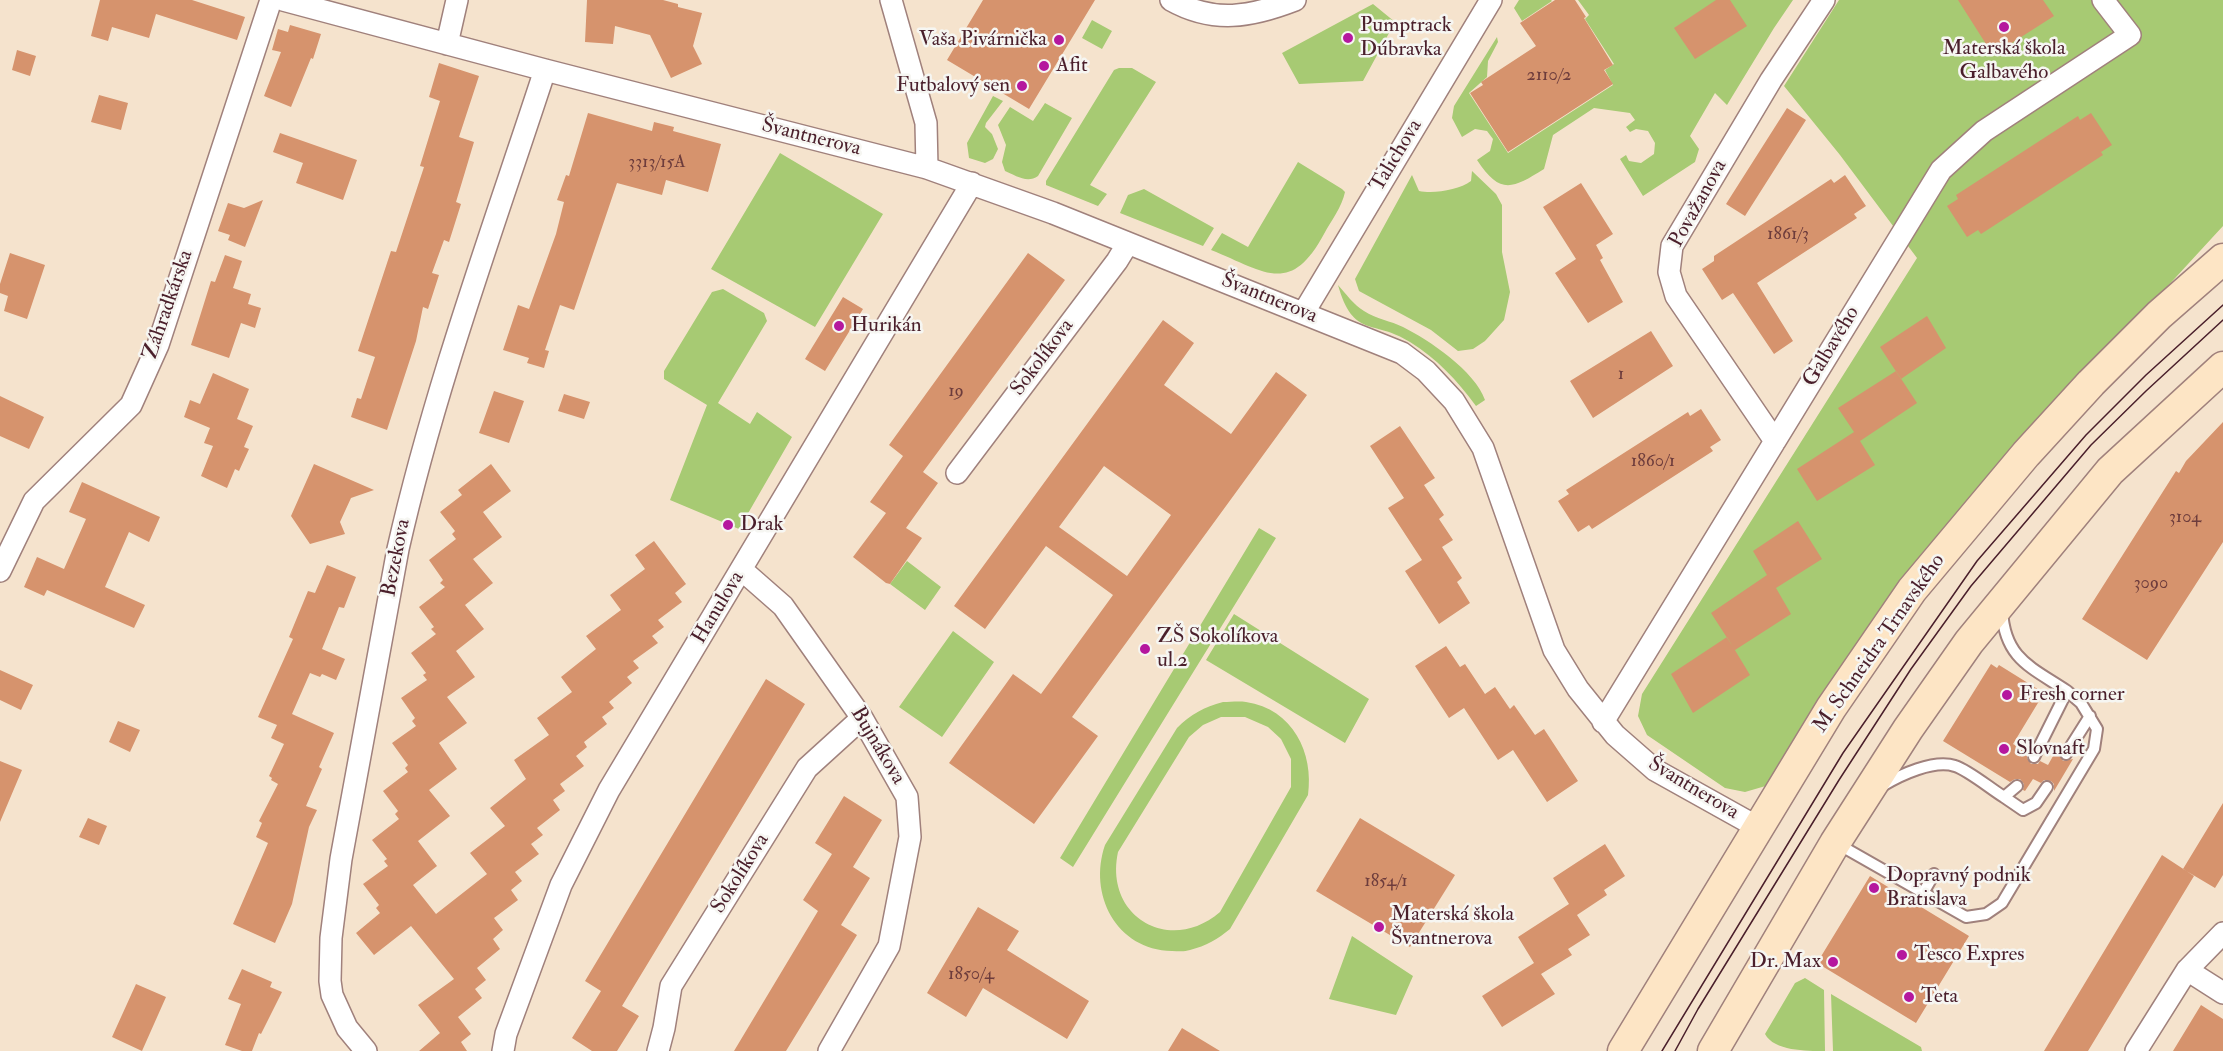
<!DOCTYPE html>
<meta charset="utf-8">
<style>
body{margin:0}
canvas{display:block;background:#f5e3cd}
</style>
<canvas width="2223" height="1051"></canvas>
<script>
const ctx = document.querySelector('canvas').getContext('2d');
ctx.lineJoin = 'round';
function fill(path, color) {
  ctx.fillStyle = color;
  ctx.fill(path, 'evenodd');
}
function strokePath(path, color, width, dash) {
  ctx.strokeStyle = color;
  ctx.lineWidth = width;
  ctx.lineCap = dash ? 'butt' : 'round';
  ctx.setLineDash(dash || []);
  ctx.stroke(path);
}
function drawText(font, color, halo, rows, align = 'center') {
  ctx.font = font + ' "IM FELL Double Pica",serif';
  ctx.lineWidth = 5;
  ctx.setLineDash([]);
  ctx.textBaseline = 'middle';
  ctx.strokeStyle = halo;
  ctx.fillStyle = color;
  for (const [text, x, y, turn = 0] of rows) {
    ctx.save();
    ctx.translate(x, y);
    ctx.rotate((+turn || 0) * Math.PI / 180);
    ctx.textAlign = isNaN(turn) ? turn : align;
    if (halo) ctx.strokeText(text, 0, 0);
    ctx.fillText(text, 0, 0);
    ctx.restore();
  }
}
fill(new Path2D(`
 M1519,0H1551L1552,1L1522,21L1514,8Z
 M1578,0H1793L1774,28L1727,105L1715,93L1690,136L1699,149L1695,162L1643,196L1620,159L1626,155L1629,161L1641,163L1654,154L1655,143L1648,131L1636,129L1630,132L1626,127L1635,120L1630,113L1594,108L1553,135L1544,169C1512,189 1500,195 1477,160L1490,151L1493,139L1487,131L1475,129L1462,137L1452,118L1454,106L1497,37L1498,42L1488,61L1487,77L1469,93L1508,153L1613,85L1605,70L1614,64L1585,19L1589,15Z
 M1839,0H2223V226L1922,553L1803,729L1769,785L1745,792L1725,788L1647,735L1638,716L1642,694L1917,258L1840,155L1784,86Z
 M1373,4L1395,22L1363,81L1299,84L1282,53Z
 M1092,20L1112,31L1102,49L1082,38Z
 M1119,68H1132L1156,82L1090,185L1107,194L1098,206L1046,185V181L1114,70Z
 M993,96L1003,101L986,123L985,127L992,134L998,149L993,159L985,163L969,158L967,143Z
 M1045,103L1072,118L1038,176C1027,184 1015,175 1005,171L1002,162L1006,145L998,125L1010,107L1033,121Z
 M780,153L883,214L815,327L711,269Z
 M1298,162L1342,189L1345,192C1342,207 1331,221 1324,234C1290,297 1264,271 1211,250L1222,233L1248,247Z
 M1472,171L1496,194L1502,205V252L1510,292L1504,320L1485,341L1473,349L1458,351L1431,330L1359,291L1355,279L1412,175L1419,191C1434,194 1459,190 1471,181Z
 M1144,189L1214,228L1203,246L1120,213L1128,195Z
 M1338,285C1346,294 1354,305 1364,311C1376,319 1391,321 1403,327C1429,340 1475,371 1485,400L1476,406C1457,380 1437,359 1410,342C1374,319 1353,339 1338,285Z
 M723,289L764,313L767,321L718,403L750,424L757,412L792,437L739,529L670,500L707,405L664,379V371L712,292Z
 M1259,528L1276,538L1073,867L1060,858Z
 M907,561L941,587L925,610L890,584Z
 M1234,614L1369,699L1345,743L1206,660Z
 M953,631L994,662L942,737L899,707Z
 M1223,702C1230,702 1239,701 1246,702C1293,709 1314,753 1308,795L1230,929C1218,939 1206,946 1190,950C1184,952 1178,951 1172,951C1116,950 1088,894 1105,845L1177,728C1191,714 1204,707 1223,702ZM1221,717H1245L1268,727L1281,739L1291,759V787L1220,912C1170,955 1104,917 1118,852L1189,737L1203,725Z
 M1352,936L1413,976L1396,1015L1329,999Z
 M1805,978L1824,990L1825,1051C1806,1051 1774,1051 1765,1034L1795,983Z
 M1831,994L1921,1047L1922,1051H1833Z`), '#a7ca73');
fill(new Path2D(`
 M100,0H192L245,17L237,40L156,14L149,38L112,27L108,41L91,36Z
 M587,0H663L678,4V7L702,13L693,46L702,64L671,78L650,35L615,26L613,44L585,42Z
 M983,0H1095L1029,109L947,60Z
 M1555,0H1575L1586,17L1584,18L1613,65L1604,70L1613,84L1508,152L1470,93L1483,85L1481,82L1536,46L1520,23Z
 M1716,0H1730L1747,26L1695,59L1674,28Z
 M1958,0H2043L2054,16L1993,55Z
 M290,25L321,34L313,59L311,58L291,107L264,96L281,52L272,50L278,29L288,32Z
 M17,50L36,56L30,76L12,70Z
 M439,63L479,76L459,137L474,142L456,202L461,204L449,242L444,240L432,273L439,275L428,309L423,307L416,341L387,430L351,417L357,398L361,399L375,357L358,351L391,251L396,252L424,167L420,166L440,101L429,97Z
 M99,95L128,103L121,130L91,122Z
 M1787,108L1806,120L1745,216L1726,204Z
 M588,113L652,131L654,122L674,127L673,131L721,144L708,192L666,180L662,195L617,183L574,310L560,305L545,350L549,351L544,368L527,363L529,358L503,350L518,305L529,309L556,234L564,202L557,200L566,175L569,176Z
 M2091,113L2112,145L2101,152L2103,155L1981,234L1978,230L1967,237L1947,206L1958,199L1956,195L2078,116L2080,120Z
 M280,133L357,160L343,200L296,183L303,163L273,152Z
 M1845,175L1866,206L1854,214L1857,218L1757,283L1793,341L1774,354L1733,293L1722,300L1702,269L1714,261V256L1831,179L1834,183Z
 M1581,183L1613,234L1596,245L1603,258L1600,260L1623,302L1588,323L1555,273L1576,259L1543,207Z
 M263,200L245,247L228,240L230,235L218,231L228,203L244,208Z
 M10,253L45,265L27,319L4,311L8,296L0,293V284Z
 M1028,253L1065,280L923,472L938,483L906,528L922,538L890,584L886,583L853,557L886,513L870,502L903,456L889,445Z
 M225,255L242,261L233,288L251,294L248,304L261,308L255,328L241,323L229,358L191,345L211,281L215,282Z
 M843,297L863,309L825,371L805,359Z
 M1927,316L1946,348L1901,379L1880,347Z
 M1163,320L1194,343L1164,385L1231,434L1276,372L1307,395L1072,717L1098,736L1034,824L949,763L1013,674L1041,694L1113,595L1046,546L985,629L954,606ZM1104,466L1171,515L1127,576L1059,527Z
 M1651,331L1673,366L1593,418L1570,381Z
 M1896,371L1917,403L1860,441L1875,465L1817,501L1797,469L1854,432L1856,435L1838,408Z
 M213,373L249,389L237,419L253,426L244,447L249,449L239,471L235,469L227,488L201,476L213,446L204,443L210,428L184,417L190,400L200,404Z
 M494,391L524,401L509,443L479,433Z
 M564,394L590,402L584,419L558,411Z
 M0,396L44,417L29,449L0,436Z
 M1701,409L1721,440L1710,447L1713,451L1592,529L1589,525L1578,532L1558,501L1569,494L1566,490L1688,412L1690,416Z
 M2223,422V542L2147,660L2082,619L2176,471L2179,473L2186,461Z
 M1400,426L1435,478L1424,485L1444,515L1439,519L1453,540L1442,547L1462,578L1457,582L1470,603L1439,624L1405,571L1422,560L1388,508L1404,498L1370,446Z
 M314,464L374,490L351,498L340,522L345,534L310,544L291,516Z
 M491,464L511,491L483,512L502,537L473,559L493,583L465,605L484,629L456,651L475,677L447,697L467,723L439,743L457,769L429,790L450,816L418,841L437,866L413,885L436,914L487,874L470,853L505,826L490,808L526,779L514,760L549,735L537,718L572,692L561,677L596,649L586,636L621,610L610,595L645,569L635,555L654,541L686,584L675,593L682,602L658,620L664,627L652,636L658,643L633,661L639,668L627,677L632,683L609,702L614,708L602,717L607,724L584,742L587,747L576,756L584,766L560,784L565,791L553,800L560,810L537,828L543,835L531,844L539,854L515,872L522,881L511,890L518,900L494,918L503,930L493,939L500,949L477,968L486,980L475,989L482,998L458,1017L471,1034L461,1042L467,1051H419L440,1033L418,1005L454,979L411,926L374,955L356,933L380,913L376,908L379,905L363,884L388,866L384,861L387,859L372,840L399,819L395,814L398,811L383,791L408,772L405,768L408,765L392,743L416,726L412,721L415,718L401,698L427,680L423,675L426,673L411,653L436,634L431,629L434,627L419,607L445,587L440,583L443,580L429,560L456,539L452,534L455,531L440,512L462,495L458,490Z
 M82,482L160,517L149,542L129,532L105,587L145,605L134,628L47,590L44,596L24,587L37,557L64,569L86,519L69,512Z
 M1798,521L1822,559L1776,588L1791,614L1735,650L1711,613L1767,575L1753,551Z
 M327,565L356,577L344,608L339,607L322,649L345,659L336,680L322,674L320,677L310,673L292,714L334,733L319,767L322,769L306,806L317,810L309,827L292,904L275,943L233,924L268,843L256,837L262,823L259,821L278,784L271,780L272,778L269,776L284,744L271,738L277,725L258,717L293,639L289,637L308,591L315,593Z
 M1727,637L1750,675L1693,713L1671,674Z
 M1446,646L1460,667L1465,664L1485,694L1495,687L1510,709L1514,705L1535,735L1544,729L1578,781L1547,802L1513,750L1498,760L1464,708L1449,718L1415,666Z
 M1991,664L1997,668L1999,665L2044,693L2013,744L2028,753L2027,758L2031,764H2038L2040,761L2048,765L2057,749L2063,761L2073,759L2054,791V784L2051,781L2044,780L2041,783L2033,779L2025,791L2023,790L2024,784L2020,779H2015L2010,782L1943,741Z
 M0,670L33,685L21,710L0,700Z
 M766,679L805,704L622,1006L639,1016L617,1051H592L572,1038L601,991L585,981Z
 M118,721L140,730L130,752L109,742Z
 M0,761L22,770L0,822Z
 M844,796L882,820L853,867L870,878L841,925L857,935L786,1051H734L818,911L803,900L832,854L815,843Z
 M2223,803V875L2215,888L2183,869Z
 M88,818L107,826L99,845L79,837Z
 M1360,818L1455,875L1410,947L1316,891Z
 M1605,844L1625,876L1604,890L1607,895L1577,915L1590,935L1568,949L1572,955L1541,974L1555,994L1502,1027L1482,996L1534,963L1518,937L1569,904L1553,878Z
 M2162,855L2194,876L2088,1051H2044Z
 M1870,876L1969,936L1916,1023L1817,963Z
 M978,907L1019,931L1007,950L1089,1001L1067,1039L983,988L966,1017L927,993Z
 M242,969L272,982L270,987L282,992L261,1034L259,1033L252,1051H242L225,1045L241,1004L228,999Z
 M136,984L166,997L142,1051L112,1037Z
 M2201,1005L2223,1019V1051H2173Z
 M1182,1028L1220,1051H1168Z`), '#d6936d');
const service = new Path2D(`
 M2002,611C2005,659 2031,667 2067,691L2034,757
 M2066,754L2090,716
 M1882,786C1900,775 1934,759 1955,766C1968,770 1991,789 2004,797L2017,786
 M2004,797L2023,810L2036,803L2047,787
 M1836,843L1966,917L1986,914L2002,903L2094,749L2097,729L2081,703L2067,691
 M1923,893L1934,874`);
const minor = new Path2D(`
 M283,0L545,70L927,168L1053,213L1402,353L1426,371L1454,401L1483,448L1554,650L1578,689L1615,735L1655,770L1759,828
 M891,0L926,123L927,168
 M1171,0C1214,24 1251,17 1295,0
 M447,44L457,0
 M1304,312L1491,0
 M1775,441L1676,296L1669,272L1672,246L1771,80L1824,0
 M957,473L1117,261L1128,243
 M742,570L783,606L862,718L907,797L910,837L889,946L829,1051
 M0,571L34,501L131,405L158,345L271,0
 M1603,722L1941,170L1984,131L2130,35L2103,0
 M2187,970L2223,993
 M366,1051L347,1028L332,995L330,981L331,938L341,859L398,549C435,386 493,229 545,70
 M503,1051L506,1034L561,885L609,790L972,183
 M658,1051L664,1028L671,986L807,768L862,718
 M2136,1051L2187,970L2223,933`);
const secondary = new Path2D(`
 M1623,1051L1831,708L1912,590L2026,454L2091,383L2159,315L2223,259
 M1713,1051L1835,843L1908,729L1969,642L2110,471L2223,367`);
strokePath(service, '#a0817c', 14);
strokePath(minor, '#a0817c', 24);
strokePath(secondary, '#a0817c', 33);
strokePath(service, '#fff', 10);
strokePath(minor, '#fff', 21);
strokePath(secondary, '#fde5c5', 30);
strokePath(new Path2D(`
 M1662,1051L1843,753L1977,561L2086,435L2146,375L2223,305
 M1675,1051L1698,1009L1839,780L1911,669L1971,586L2091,445L2146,391L2223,320`), '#4a1f2b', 1.5);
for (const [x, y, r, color] of [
 [2004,27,6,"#b5179e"],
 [1348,38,6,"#b5179e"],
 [1059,40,6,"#b5179e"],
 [1044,66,6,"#b5179e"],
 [1022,86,6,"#b5179e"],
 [839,326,6,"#b5179e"],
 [728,525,6,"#b5179e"],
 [1145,649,6,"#b5179e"],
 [2007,695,6,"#b5179e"],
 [2004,749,6,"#b5179e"],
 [1874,888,6,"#b5179e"],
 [1379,927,6,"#b5179e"],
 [1902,955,6,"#b5179e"],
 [1833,962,6,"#b5179e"],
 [1909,997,6,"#b5179e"]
]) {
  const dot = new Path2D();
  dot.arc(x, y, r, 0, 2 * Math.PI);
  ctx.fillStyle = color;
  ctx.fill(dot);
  strokePath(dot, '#f6f6f2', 2);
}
drawText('18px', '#6d3c3c', null, [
 ["2110/2",1549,76],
 ["3313/15A",657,163],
 ["1861/3",1788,235],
 ["1",1621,375],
 ["19",956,392],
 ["1860/1",1653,462],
 ["3104",2185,518],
 ["3090",2151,584],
 ["1854/1",1386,882],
 ["1850/4",971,975]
]);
drawText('21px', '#4a1f2b', '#f6f6f2', [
 ["Pumptrack",1360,26],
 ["Dúbravka",1360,50],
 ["Vaša Pivárnička",1047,40,"right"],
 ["Materská škola",2004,49,"center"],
 ["Galbavého",2004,73,"center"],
 ["Afit",1056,66],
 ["Futbalový sen",1010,86,"right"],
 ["Hurikán",851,326],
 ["Drak",740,525],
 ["ZŠ Sokolíkova",1157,637],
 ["ul.2",1157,661],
 ["Fresh corner",2019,695],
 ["Slovnaft",2016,749],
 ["Dopravný podnik",1886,876],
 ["Bratislava",1886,900],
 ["Materská škola",1391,915],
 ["Švantnerova",1391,939],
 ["Tesco Expres",1914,955],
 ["Dr. Max",1821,962,"right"],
 ["Teta",1921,997]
], 'left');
drawText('21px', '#4a1f2b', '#f6f6f2', [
 ["Švantnerova",811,138,14],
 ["Talichova",1397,156,-59],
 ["Považanova",1699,204,-61],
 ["Švantnerova",1269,299,22],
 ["Záhradkárska",169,305,-71],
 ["Galbavého",1832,347,-59],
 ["Sokolíkova",1043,358,-53],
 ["Bezekova",397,558,-79],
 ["Hanulova",719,608,-59],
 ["M. Schneidra Trnavského",1880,644,-55],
 ["Bujnákova",877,746,59],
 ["Švantnerova",1693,789,31],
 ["Sokolíkova",741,874,-58]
]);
</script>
